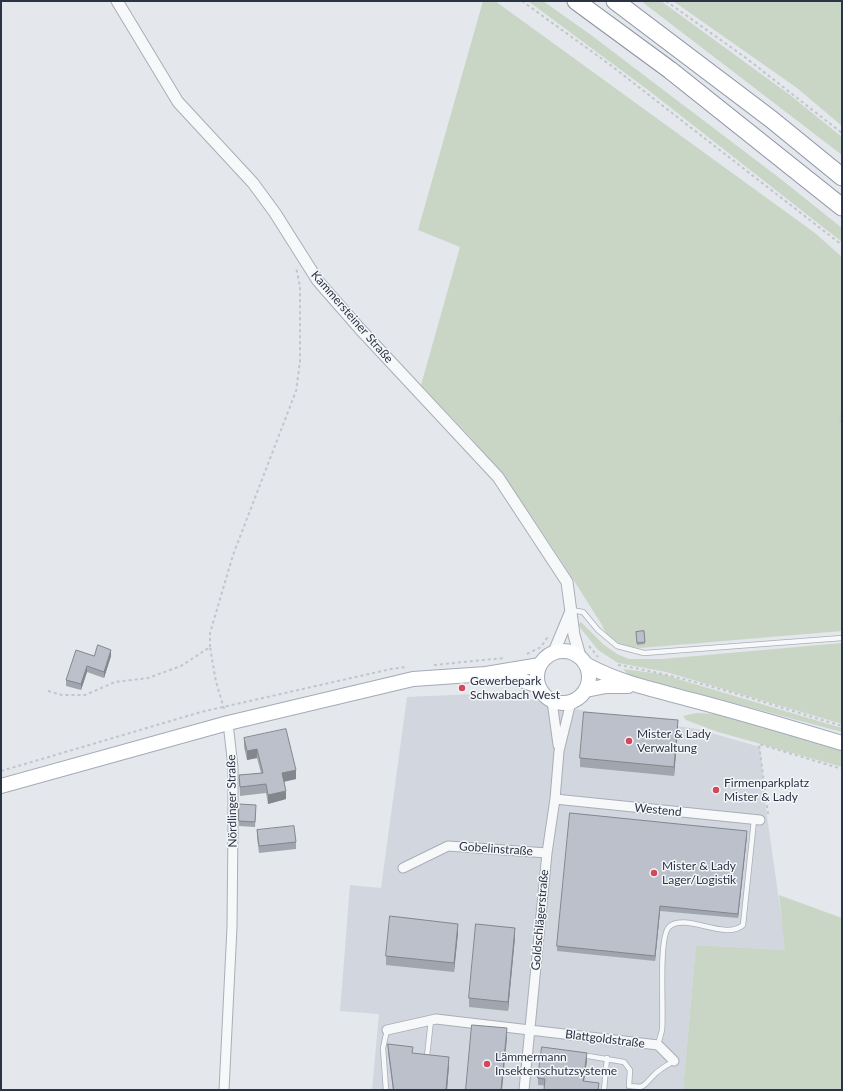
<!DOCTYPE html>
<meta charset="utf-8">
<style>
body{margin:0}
#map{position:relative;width:843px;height:1091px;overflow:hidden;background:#e4e7ec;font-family:Lato,sans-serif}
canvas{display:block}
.frame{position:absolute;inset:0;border:2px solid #2b3445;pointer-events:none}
</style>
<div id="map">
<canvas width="843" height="1091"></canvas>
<div class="frame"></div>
</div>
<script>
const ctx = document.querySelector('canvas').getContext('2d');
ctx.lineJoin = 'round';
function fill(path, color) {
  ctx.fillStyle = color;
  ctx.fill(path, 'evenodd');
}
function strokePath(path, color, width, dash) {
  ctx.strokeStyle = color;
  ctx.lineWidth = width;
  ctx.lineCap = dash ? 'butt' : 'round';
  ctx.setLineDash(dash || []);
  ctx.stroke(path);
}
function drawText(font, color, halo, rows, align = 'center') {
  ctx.font = font + ' Lato,sans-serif';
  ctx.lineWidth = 3;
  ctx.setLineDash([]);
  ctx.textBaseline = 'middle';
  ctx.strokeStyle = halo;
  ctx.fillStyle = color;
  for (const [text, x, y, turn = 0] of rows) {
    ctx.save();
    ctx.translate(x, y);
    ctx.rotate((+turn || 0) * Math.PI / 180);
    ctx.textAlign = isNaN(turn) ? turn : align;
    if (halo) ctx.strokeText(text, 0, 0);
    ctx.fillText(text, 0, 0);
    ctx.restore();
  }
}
fill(new Path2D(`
 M499,693L614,717L697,729L760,747L766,809L786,950L696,945L683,1090H372L379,1014L340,1011L350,885L381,888L407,697Z`), '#d2d6de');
fill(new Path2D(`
 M483,1H495L815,233L842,257V631L641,648C625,647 608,642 602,625C566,568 531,512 489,459C468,433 444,410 421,385L460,247L418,230Z
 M528,1H543L591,35L782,180L842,228V242L652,93Z
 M641,1H661L790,95L842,137V155Z
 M673,1H842V126L797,88Z
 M581,622L603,644L617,654L629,659H662L842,643V724L666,672L618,663L598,650L578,625Z
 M623,669L661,674L842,728V732L629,675Z
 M696,713L716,714L842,749V767L718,732L686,720L683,716Z
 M779,895L842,918V1090H683L696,945L785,950Z`), '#c9d6c5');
const service = new Path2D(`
 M571,610L583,612L598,630L617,646L644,653L842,638
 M658,1045C659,1040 661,1035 662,1030C664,1011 658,938 669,927C685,912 725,941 743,925L754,820
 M582,1055L624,1062L630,1070L629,1086C646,1088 642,1087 653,1076C658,1070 667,1065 674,1061
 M427,1056L431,1020
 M386,1090L383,1048L387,1030
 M604,1090L607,1058`);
const minor = new Path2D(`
 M552,701L558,745
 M555,799L760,820
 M403,868L448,846L547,853
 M387,1030L436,1019L658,1045L674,1061
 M224,1090L232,927L233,826V767L228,723
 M524,1090L547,853L555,799L559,751L571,702`);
const tertiary = new Path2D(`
 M117,1L178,102L253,183L275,213L318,281L360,329L498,477L567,582L574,635L580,656
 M554,652L571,611`);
const primary = new Path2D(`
 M537 677a26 26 0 1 1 52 0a26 26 0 1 1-52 0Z
 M587,665C620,683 656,690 692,700C742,713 792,728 842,743
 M502,676L513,677L538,686
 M586,690L606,686H628
 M1,786L228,723L413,679L486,674L540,665`);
const motorway = new Path2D(`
 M576,1L670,70L842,207
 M615,1L771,119L842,177`);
strokePath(service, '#a9aeb7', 6);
strokePath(minor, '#a9aeb7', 11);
strokePath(tertiary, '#a9aeb7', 13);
strokePath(primary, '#a3abb8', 16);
strokePath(motorway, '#8b94a3', 19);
strokePath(new Path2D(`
 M522,1L609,64L842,245
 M666,1L746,58L842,133
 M842,415L839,417L842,424
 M589,646L598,657
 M210,647V633L233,555L296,391L300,362V287L296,267
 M527,654L541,647L549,635
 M434,665L504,658
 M618,665C694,678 768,704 842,726
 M48,691L62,695H85L115,682L148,678L181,666L210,647L216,682L225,712
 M1,771L201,712L391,669L406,667
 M768,814L759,744L842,769`), '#c2c5cb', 2, [3, 3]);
strokePath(service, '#f7f8fa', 4.5);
strokePath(minor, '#f7f8fa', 9);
strokePath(tertiary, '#f7f8fa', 11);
strokePath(primary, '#fff', 14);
strokePath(motorway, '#fff', 17);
fill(new Path2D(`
 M644,631L645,644L637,645L636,632Z
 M94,656H111L104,678L87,672L81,690L66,686V680Z
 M678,730L674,776L580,767V758Z
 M244,738L296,779L284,782L286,799L268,804L266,793L240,796L239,775L261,773L257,758L247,760L244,747Z
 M239,804L256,809L255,827L239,826Z
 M257,830L296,842V849L259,853L257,837Z
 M747,835L738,918L660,911L655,961L557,951V946Z
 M458,933L454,972L386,965V956Z
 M515,937L508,1011L469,1007V998Z
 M388,1044L413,1054L449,1065L447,1090H393L388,1053Z
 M587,1060L584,1081L599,1090L538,1085V1078Z`), '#a1a5ae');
fill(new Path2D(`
 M111,650V656L104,678V672Z
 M87,666V672L81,690V684Z
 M678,720V730L674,776V767Z
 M257,749V758L247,760V751Z
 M296,770V779L282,782V773Z
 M286,791V799L268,804V795Z
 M747,831V835L738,918V914Z
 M660,906V911L655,961V956Z
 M458,924V933L454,972V963Z
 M515,928V937L508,1011V1002Z
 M507,1028V1038L502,1090H501Z
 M587,1053V1060L583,1088V1081Z
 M449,1057V1065L447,1090H446Z`), '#83868d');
const building = new Path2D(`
 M644,631L645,642L637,643L636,632Z
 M98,645L111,650L104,672L87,666L81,684L66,680L76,650L94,656Z
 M584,712L678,720L674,767L580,758Z
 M286,729L296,770L282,773L286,791L268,795L266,784L240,787L239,775L263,773L257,749L247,751L244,738Z
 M239,804L256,805L255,822L239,821Z
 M570,813L747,831L738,914L660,906L655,956L557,946Z
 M294,826L296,842L259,846L257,830Z
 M390,916L458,924L454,963L386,956Z
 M476,924L515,928L508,1002L469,998Z
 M472,1025L507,1028L501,1090H466Z
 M388,1044L413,1047L412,1053L449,1057L446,1090H394Z
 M542,1047L587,1053L583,1081L599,1083L598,1090H544L545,1079L538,1078Z`);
fill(building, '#bbc0ca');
strokePath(building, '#83868d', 1);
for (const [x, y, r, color] of [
 [462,688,4,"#d1495b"],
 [629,741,4,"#d1495b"],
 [716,790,4,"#d1495b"],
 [654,873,4,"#d1495b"],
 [487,1064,4,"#d1495b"]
]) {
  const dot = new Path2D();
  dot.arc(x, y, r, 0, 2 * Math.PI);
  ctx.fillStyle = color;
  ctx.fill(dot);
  strokePath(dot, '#f4f6f9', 1.5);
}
drawText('12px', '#2b3445', '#f4f6f9', [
 ["Kammersteiner Straße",352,317,49],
 ["Nördlinger Straße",232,801,-91],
 ["Westend",658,810,6],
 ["Gobelinstraße",496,849,4],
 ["Goldschlägerstraße",540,920,-85],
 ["Blattgoldstraße",605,1039,7]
]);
drawText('12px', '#2b3445', '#f4f6f9', [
 ["Gewerbepark",470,681],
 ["Schwabach West",470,695],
 ["Mister & Lady",637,734],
 ["Verwaltung",637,748],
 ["Firmenparkplatz",724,783],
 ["Mister & Lady",724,797],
 ["Mister & Lady",662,866],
 ["Lager/Logistik",662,880],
 ["Lämmermann",495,1057],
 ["Insektenschutzsysteme",495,1071]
], 'left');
</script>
